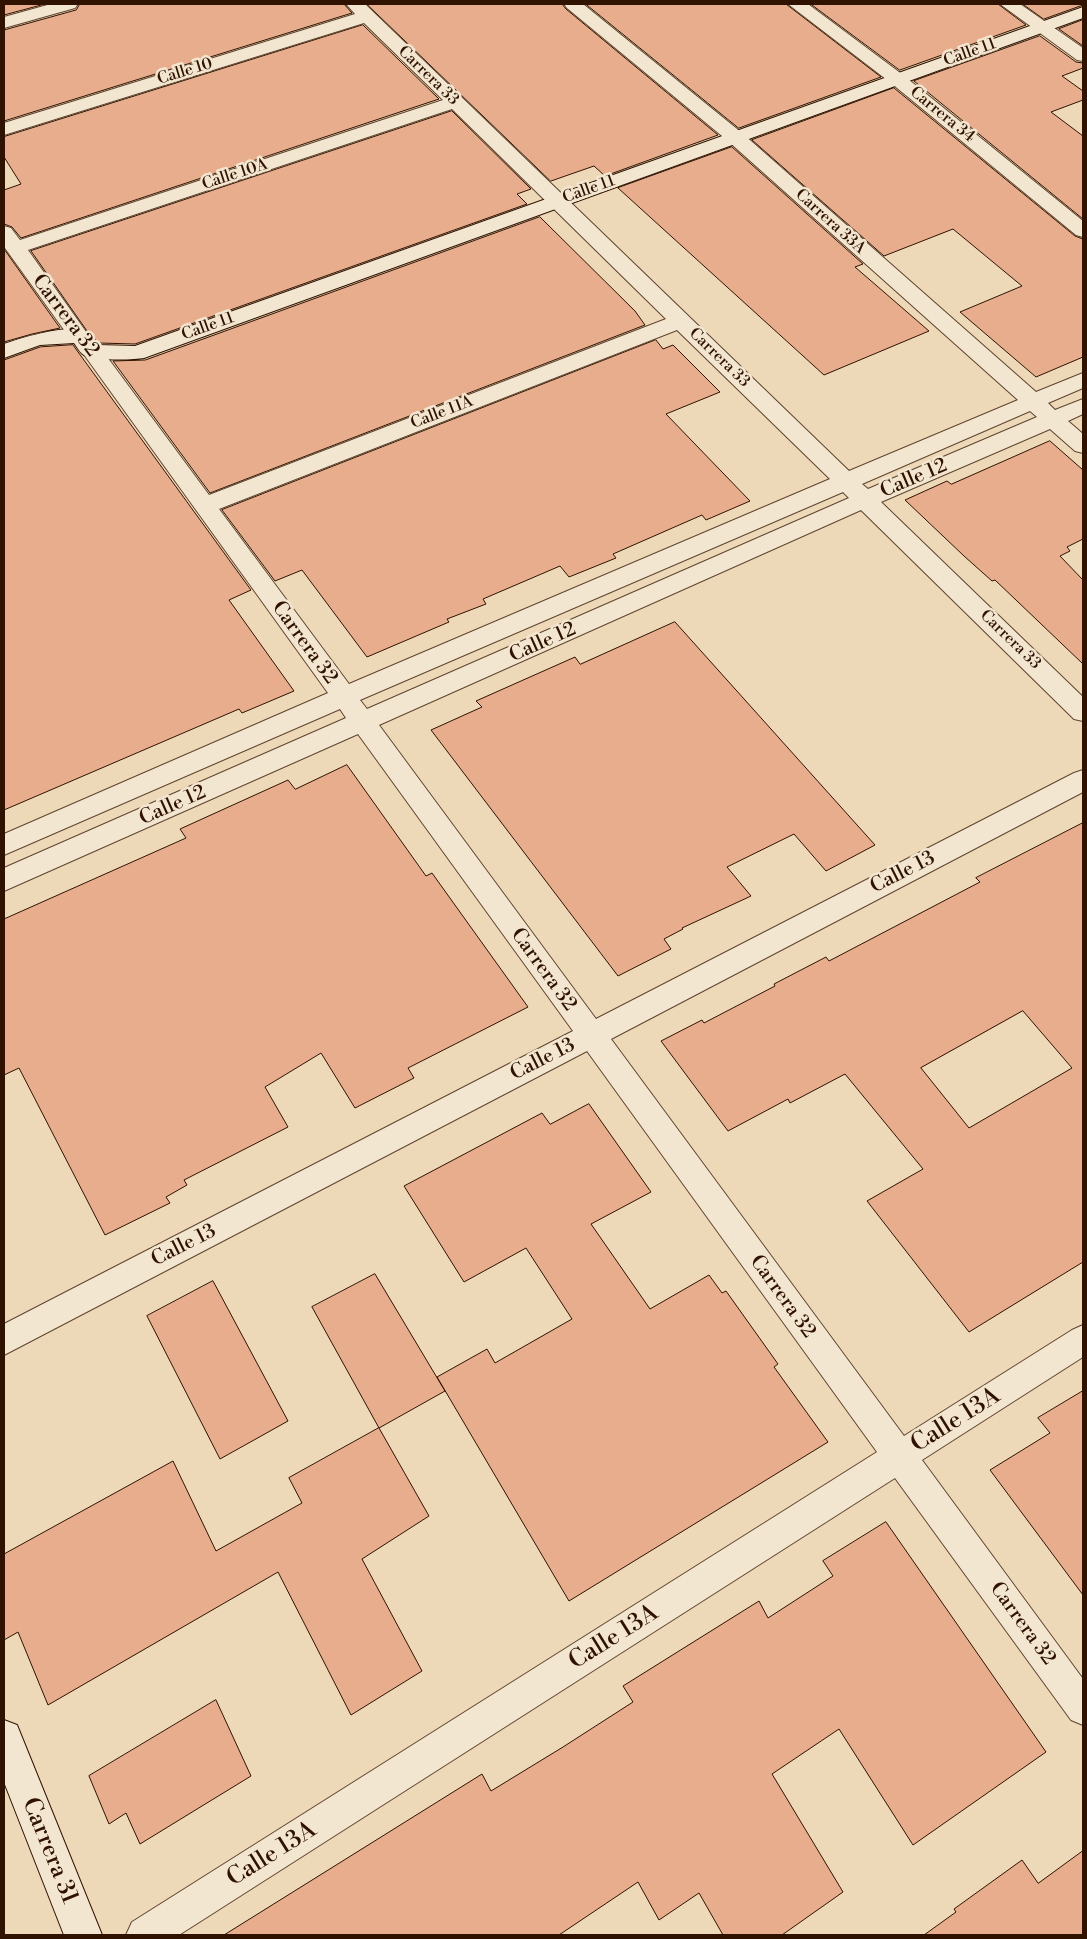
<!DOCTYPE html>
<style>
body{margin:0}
#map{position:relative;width:1087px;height:1939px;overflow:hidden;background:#edd8b7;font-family:"Libre Bodoni",serif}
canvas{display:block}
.frame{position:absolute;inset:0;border:5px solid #2f1300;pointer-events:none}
</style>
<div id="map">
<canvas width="1087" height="1939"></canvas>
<div class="frame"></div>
</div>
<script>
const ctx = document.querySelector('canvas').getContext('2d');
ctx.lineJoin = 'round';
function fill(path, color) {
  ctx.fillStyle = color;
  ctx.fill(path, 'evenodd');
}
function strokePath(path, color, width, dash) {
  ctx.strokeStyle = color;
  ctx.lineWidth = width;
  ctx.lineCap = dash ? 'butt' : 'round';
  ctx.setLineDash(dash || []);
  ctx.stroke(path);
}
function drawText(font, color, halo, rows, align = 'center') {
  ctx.font = font + ' "Libre Bodoni",serif';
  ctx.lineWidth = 5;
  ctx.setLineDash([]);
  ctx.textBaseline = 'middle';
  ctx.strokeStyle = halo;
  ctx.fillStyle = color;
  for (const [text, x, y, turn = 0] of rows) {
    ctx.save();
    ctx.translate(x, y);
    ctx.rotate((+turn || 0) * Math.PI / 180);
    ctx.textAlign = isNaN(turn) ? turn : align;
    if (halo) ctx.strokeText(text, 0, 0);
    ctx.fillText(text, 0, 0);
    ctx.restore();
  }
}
const building = new Path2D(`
 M4,4H45L4,15Z
 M80,4H344L352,13L4,121V30L76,10Z
 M367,4H562L566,9L718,135L605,176L594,166L551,181Z
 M586,4H786L881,77L739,128Z
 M811,4H998L1026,25L900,70Z
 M1023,4H1083V5L1044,19Z
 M1083,20V46L1059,29Z
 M363,25L439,99L21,238L12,227L4,224V190L21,184L4,157V137Z
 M1040,36L1076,62L1083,63V68L1062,76L1083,91V100L1051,112L1083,136V219L914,81Z
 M894,88L1075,236L1083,239V357L1036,377L960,312L1022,286L953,229L884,256L752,140Z
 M452,111L531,189L517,194L527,204L135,344L99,343L87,331L31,251Z
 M732,147L863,264L855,267L929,331L824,375L618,188Z
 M540,217L635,311L645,325L210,493L113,361L145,360Z
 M4,249L60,328L32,334L4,342Z
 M656,340L663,349L673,345L720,392L666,414L750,501L706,520L702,515L613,554L616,558L569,577L560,566L483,599L486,604L447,619L449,622L367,657L302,570L275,581L222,510Z
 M73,345L251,590L229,600L294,691L242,713L239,709L4,810V360L40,347Z
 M1050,441L1083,470V539L1067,547L1070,551L1060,556L1083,580V664L995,580L992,581L964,556L905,500L947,481L951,484Z
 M675,622L875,845L826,871L794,834L727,867L751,896L682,928L683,929L664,939L671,949L618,976L431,730L482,707L476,701L575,657L580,664Z
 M347,765L426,876L432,873L528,1007L408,1068L414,1078L355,1108L321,1053L265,1087L288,1127L184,1180L187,1185L166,1197L170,1203L105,1235L19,1068L4,1075V919L186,838L180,829L288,780L295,789Z
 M1083,823V1262L969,1332L867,1201L923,1169L845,1074L790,1103L788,1099L728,1131L661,1041L702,1020L704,1023L775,986L774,984L826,957L829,961L980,882L976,878ZM1023,1011L1072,1068L969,1128L921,1068Z
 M589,1104L651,1192L591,1224L650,1309L709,1275L722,1293L726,1291L778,1364L774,1367L828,1442L569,1601L437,1377L487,1349L495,1363L572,1319L526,1248L464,1282L404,1186L542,1113L550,1124Z
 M375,1274L445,1391L379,1428L312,1307Z
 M213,1281L288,1421L220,1459L147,1316Z
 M1083,1391V1595L990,1470L1050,1433L1038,1418Z
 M379,1428L429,1516L362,1559L422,1671L351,1715L278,1572L48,1705L18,1632L4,1640V1554L173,1461L216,1551L302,1503L289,1478Z
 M886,1522L1046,1752L913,1845L839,1729L772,1774L843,1892L782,1935H723L699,1893L659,1920L638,1882L559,1935H224L482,1774L491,1791L563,1747L633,1702L623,1686L759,1601L768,1618L833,1576L823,1561Z
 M216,1700L251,1776L140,1844L126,1813L109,1824L89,1776Z
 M1083,1851V1935H924L956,1912L954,1909L1022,1860L1038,1883Z`);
fill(building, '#e7ad8d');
strokePath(building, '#2f1300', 1);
const street = new Path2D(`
 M51,4H78L75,8L4,28V17Z
 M346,4H365L849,471L1018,400L728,141L567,8L564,4H583L742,133L1036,392L1083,373V388L1048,403L1055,410L1083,399V414L1068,421L1083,434V453L1075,451L1050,429L881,502L1083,697V721L1074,719L861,510L379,725L596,1019L1074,773L1083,770V792L611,1039L904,1436L1072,1330L1083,1325V1357L922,1460L1083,1679V1725L1071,1720L895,1478L179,1935H126L132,1922L877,1452L587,1051L4,1355V1324L573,1031L358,734L4,891V868L346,718L340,709L4,855V834L328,693L85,356L81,351L85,346L92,344L99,346L209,495L666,319L452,109L28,250L89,336L86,341L79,343L72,341L5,248L4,226L11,228L20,240L443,100L364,23L4,135V123L355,14ZM677,330L830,479L349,684L219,509ZM1030,411L1037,417L868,489L862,484ZM843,492L849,498L367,709L360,700Z
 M788,4H808L903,75L1083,221V237L1076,235L891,83Z
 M1000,4H1020L1083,48V61L1077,60Z`);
const secondary = new Path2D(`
 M1083,7V18L144,358C134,360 93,361 84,355C80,353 77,347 74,343L40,345L4,358V344C21,338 67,324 84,331C90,333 94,340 98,345L135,346Z
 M4,1720L17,1725L102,1935H64L4,1782Z`);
strokePath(street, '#5e442e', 2);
strokePath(secondary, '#2f1300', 2);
fill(street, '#f3e6d0');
fill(secondary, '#f3e6d0');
drawText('16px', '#2f1300', '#f3e6d0', [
 ["Calle 11",970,53,-20],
 ["Calle 10",185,72,-17],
 ["Carrera 33",428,76,44],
 ["Carrera 34",942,115,39],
 ["Calle 10A",235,175,-18],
 ["Calle 11",589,190,-20],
 ["Carrera 33A",830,222,42],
 ["Calle 11",208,327,-20],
 ["Carrera 33",719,358,44],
 ["Calle 11A",442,413,-21],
 ["Carrera 33",1010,640,44]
]);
drawText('20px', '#2f1300', '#f3e6d0', [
 ["Carrera 32",65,316,53],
 ["Calle 12",914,479,-23],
 ["Carrera 32",304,643,54],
 ["Calle 12",543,643,-24],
 ["Calle 12",173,806,-24],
 ["Calle 13",903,873,-27],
 ["Carrera 32",543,970,54],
 ["Calle 13",543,1060,-27],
 ["Calle 13",184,1246,-27],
 ["Carrera 32",782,1297,54],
 ["Carrera 32",1022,1624,54]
]);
drawText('24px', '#2f1300', '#f3e6d0', [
 ["Calle 13A",956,1421,-32],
 ["Calle 13A",614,1638,-32],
 ["Carrera 31",49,1851,68],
 ["Calle 13A",272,1855,-32]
]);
</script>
